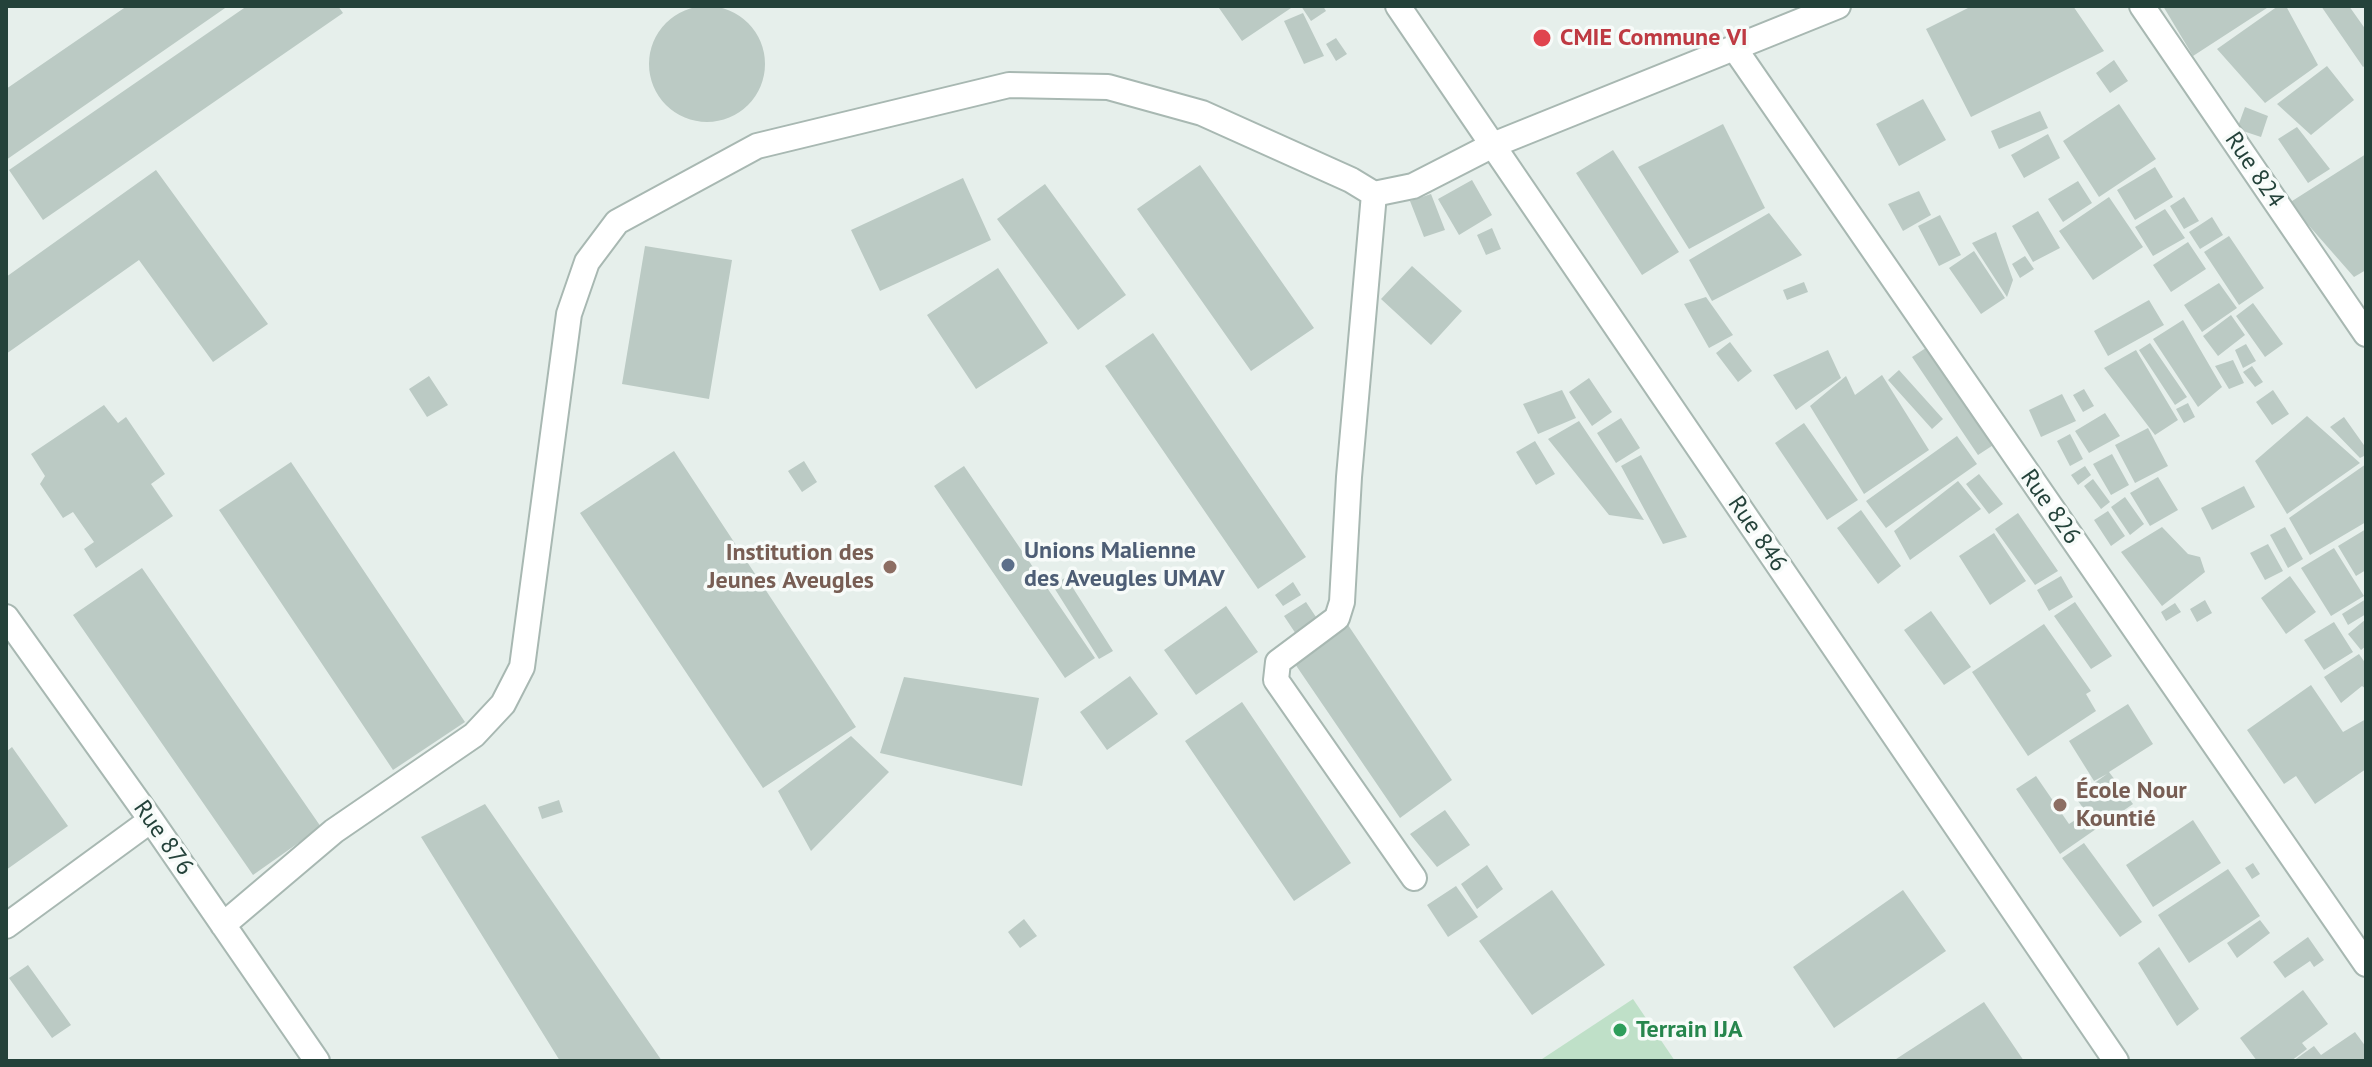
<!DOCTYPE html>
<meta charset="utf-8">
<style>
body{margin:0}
#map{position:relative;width:2372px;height:1067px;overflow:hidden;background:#e6efeb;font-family:"PT Sans",sans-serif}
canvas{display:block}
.frame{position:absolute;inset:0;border:8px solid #24423a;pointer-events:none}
</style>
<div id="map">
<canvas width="2372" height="1067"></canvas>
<div class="frame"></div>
</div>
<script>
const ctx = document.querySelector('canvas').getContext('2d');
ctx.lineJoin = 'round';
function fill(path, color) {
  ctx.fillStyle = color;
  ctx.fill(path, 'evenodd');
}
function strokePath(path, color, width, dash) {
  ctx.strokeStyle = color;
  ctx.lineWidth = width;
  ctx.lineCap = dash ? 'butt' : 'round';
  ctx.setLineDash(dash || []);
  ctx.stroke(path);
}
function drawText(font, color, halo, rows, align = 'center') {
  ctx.font = font + ' "PT Sans",sans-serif';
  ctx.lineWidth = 7;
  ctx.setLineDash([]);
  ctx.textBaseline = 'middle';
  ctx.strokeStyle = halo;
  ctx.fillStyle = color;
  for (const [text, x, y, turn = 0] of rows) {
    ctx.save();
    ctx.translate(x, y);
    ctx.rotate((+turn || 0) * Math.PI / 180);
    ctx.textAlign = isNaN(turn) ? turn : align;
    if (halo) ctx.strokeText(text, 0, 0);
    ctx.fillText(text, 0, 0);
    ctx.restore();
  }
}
fill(new Path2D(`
 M1633,999L1675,1061H1539Z`), '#bfe0c8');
fill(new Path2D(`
 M127,6H228L6,160V89Z
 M247,6H338L343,13L43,220L9,170Z
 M1222,6H1294L1242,41L1219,8Z
 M1301,6H1323L1326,11L1311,21Z
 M1972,6H2073L2104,51L1971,117L1926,29Z
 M2163,6H2270L2193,56Z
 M2278,6H2286L2318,65L2265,103L2217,49Z
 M2321,6H2349L2366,30V65L2363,67Z
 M649 64a58 58 0 1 1 116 0a58 58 0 1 1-116 0Z
 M1303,13L1324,56L1304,64L1284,21Z
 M1336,38L1347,54L1336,61L1326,44Z
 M2114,60L2128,81L2110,93L2096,73Z
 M2327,66L2354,100L2311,135L2277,104Z
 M1923,99L1946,140L1899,166L1876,124Z
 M2119,104L2156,159L2099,197L2063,141Z
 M2245,107L2268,116L2261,137L2237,129Z
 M2040,111L2048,128L1999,149L1991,131Z
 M1723,124L1765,208L1689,249L1638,167Z
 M2297,127L2330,169L2308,183L2278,139Z
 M2048,134L2060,158L2024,178L2011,155Z
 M1613,150L1679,252L1642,275L1576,173Z
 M2366,154V270L2354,277L2289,203Z
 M1200,165L1314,328L1251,371L1137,209Z
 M2155,167L2173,197L2135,220L2117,190Z
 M156,170L268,324L213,362L139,260L6,354V277Z
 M963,178L991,240L880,291L851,230Z
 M1472,180L1492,215L1459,235L1438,199Z
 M2078,181L2092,203L2063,222L2048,199Z
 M1045,184L1126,295L1078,330L997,219Z
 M1919,191L1931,215L1903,231L1888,204Z
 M1431,194L1445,230L1424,237L1410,201Z
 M2109,197L2143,247L2093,280L2059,231Z
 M2184,197L2199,221L2184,229L2170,206Z
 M2165,209L2185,238L2153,256L2135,227Z
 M2038,211L2060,248L2033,262L2012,226Z
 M1769,213L1802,255L1712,301L1689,260Z
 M1940,215L1961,255L1939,266L1918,226Z
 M2212,217L2223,235L2200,249L2189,232Z
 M1492,228L1501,249L1486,255L1477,235Z
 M1996,232L2013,280L2007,297L1972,243Z
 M2229,236L2264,288L2239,305L2204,252Z
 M2188,242L2206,269L2171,292L2153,265Z
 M645,246L732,260L709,399L622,384Z
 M1974,251L2005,298L1981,314L1949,268Z
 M2025,256L2034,269L2020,278L2012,264Z
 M1412,266L1462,311L1431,345L1381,299Z
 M998,268L1048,343L976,389L927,315Z
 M1804,282L1808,292L1787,300L1783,290Z
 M2219,283L2237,308L2202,332L2184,305Z
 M1706,297L1733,335L1709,348L1684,304Z
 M2149,300L2164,325L2108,356L2094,331Z
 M2253,303L2283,344L2265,357L2236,316Z
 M2231,315L2245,335L2218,356L2203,336Z
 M2183,320L2222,387L2198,407L2153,339Z
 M1153,333L1306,557L1258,589L1105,366Z
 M1730,342L1752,371L1738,382L1716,353Z
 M1935,342L2001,440L1978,455L1912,357Z
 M2150,343L2187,397L2175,405L2139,350Z
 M2246,344L2256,361L2243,368L2235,350Z
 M1828,350L1841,378L1796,410L1773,375Z
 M2136,350L2178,420L2155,435L2104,368Z
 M2233,360L2244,383L2229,389L2215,366Z
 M2252,366L2263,382L2255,387L2243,372Z
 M1899,370L1943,419L1932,429L1888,380Z
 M1882,375L1929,450L1864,494L1810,406L1846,376L1855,395Z
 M429,376L448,405L427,417L409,389Z
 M1589,378L1612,412L1592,426L1569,392Z
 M2084,389L2094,406L2083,412L2073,395Z
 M1562,390L1576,418L1538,434L1523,404Z
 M2273,390L2289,414L2272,425L2256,402Z
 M2062,394L2076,421L2041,437L2029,410Z
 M2188,403L2195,417L2184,423L2176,409Z
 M104,405L118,423L126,417L165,474L151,484L173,516L96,568L84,549L94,542L73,512L63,518L40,484L45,476L31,454Z
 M2105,413L2120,436L2089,453L2075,431Z
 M2307,416L2360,463L2287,514L2255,461Z
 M2344,417L2366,448V455L2360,458L2330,427Z
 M1621,418L1640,448L1616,463L1597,433Z
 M1579,421L1613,472L1644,520L1609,515L1548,439Z
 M1804,423L1858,500L1827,520L1775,443Z
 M2148,428L2168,466L2135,483L2115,445Z
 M2070,434L2083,459L2070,466L2057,441Z
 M1957,436L1977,464L1886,528L1866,501Z
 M1535,441L1555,474L1536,485L1516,452Z
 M674,451L856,727L763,788L580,513Z
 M2112,454L2129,485L2111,495L2093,464Z
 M1641,455L1687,537L1663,544L1621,466Z
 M804,461L817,482L802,492L788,471Z
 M291,462L465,722L393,770L219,510Z
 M2366,464V522L2310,555L2289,518Z
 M964,466L1095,658L1065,678L934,486Z
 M2085,466L2091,475L2078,485L2071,475Z
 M1979,474L2003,504L1989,514L1966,484Z
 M2158,477L2178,510L2150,526L2130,493Z
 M2093,479L2110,502L2101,509L2084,486Z
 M1958,481L1981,509L1910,560L1894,531Z
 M2244,486L2255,507L2212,530L2201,508Z
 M2125,497L2144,524L2130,535L2111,507Z
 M1861,510L1901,566L1878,584L1837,528Z
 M2108,511L2125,536L2111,546L2094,520Z
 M2018,513L2058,571L2035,585L1995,529Z
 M2162,527L2188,554L2200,557L2205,572L2162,606L2121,552Z
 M2285,527L2303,559L2288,568L2270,535Z
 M2366,529V570L2356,576L2338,546Z
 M1994,533L2026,581L1990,605L1959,556Z
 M2268,544L2283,571L2265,580L2250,553Z
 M2334,548L2364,596L2331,616L2301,568Z
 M142,568L321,827L253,875L73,615Z
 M2061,576L2073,597L2049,611L2037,590Z
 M2290,576L2316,612L2286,634L2261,598Z
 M1066,577L1113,651L1099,659L1053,586Z
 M1293,582L1301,595L1283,606L1275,595Z
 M2366,599V614L2348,625L2342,614Z
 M2205,600L2212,613L2197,622L2190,609Z
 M1306,602L1320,623L1298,637L1284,616Z
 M2075,602L2112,656L2091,669L2054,616Z
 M2175,603L2181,612L2166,621L2161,612Z
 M1226,606L1258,652L1196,695L1164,650Z
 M1931,611L1971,667L1944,685L1904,630Z
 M2366,619V646L2361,650L2348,634Z
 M2334,622L2353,652L2324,670L2304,640Z
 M2044,624L2091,691L2086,694L2096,711L2028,756L1972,672Z
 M1348,625L1452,780L1400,818L1293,661Z
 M2359,654L2366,664V689L2362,686L2341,703L2324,677Z
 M1130,676L1158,714L1107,750L1080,712Z
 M904,677L1039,698L1022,786L880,753Z
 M2311,685L2343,732L2366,719V769L2315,804L2296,776L2284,784L2247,730Z
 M1242,702L1351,863L1294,901L1185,741Z
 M2128,704L2153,744L2109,772L2133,804L2098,828L2075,797L2107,774L2094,781L2069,741Z
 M851,736L889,772L811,851L778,791Z
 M12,747L68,826L6,870V752Z
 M2036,776L2069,824L2086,813L2096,829L2060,854L2016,789Z
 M559,800L563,812L542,819L538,807Z
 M485,804L662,1061H560L421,837Z
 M1445,810L1470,845L1437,867L1410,834Z
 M2193,820L2221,863L2153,907L2126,865Z
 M2084,843L2142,922L2120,937L2062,858Z
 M2253,863L2260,874L2252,879L2245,868Z
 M1487,865L1503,889L1477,909L1461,884Z
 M2228,869L2260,916L2189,963L2158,915Z
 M1456,886L1478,917L1448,937L1427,905Z
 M1552,890L1605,965L1532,1015L1479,941Z
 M1903,890L1946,951L1834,1028L1793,967Z
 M1024,919L1037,936L1020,948L1008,932Z
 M2260,920L2270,933L2237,958L2227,943Z
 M2308,937L2324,960L2314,967L2310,961L2285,978L2273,962Z
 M2159,947L2199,1009L2177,1026L2138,963Z
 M28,965L71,1025L52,1038L9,978Z
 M2303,990L2328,1024L2302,1043L2307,1049L2291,1061H2257L2240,1038Z
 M1984,1002L2024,1061H1893Z
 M2355,1032L2366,1047V1061H2293L2314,1046L2321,1055Z`), '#bbcac4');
const minor = new Path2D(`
 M1398,6L2116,1061
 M2142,6L2366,334
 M1735,49L2366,964
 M1374,194L1349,477L1342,602L1337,618L1278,662L1276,680L1414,878
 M6,617L151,820L317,1061
 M223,925L334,831L474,735L503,704L522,667L569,314L587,262L617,222L757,146L1009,85L1108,87L1202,113L1351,180L1374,194L1413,186L1493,145L1838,6
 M6,926L151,820`);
strokePath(minor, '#a8b8b2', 28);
strokePath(minor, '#fff', 24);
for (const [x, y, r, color] of [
 [1542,38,10,"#e0444e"],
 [1008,565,8,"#5c6f8a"],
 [890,567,8,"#8d6e63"],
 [2060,805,8,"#8d6e63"],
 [1620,1030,8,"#2e9e5b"]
]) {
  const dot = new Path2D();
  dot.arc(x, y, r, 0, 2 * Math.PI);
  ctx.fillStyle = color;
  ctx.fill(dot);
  strokePath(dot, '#f7fbf9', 3);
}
drawText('bold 24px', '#be3a42', '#f7fbf9', [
 ["CMIE Commune VI",1560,38]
], 'left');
drawText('24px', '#24423a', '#f7fbf9', [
 ["Rue 824",2254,170,56],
 ["Rue 826",2050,507,55],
 ["Rue 846",1757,534,56],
 ["Rue 876",163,838,55]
]);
drawText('bold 24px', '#4e5e75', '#f7fbf9', [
 ["Unions Malienne",1024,551],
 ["des Aveugles UMAV",1024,579]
], 'left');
drawText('bold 24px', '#785e54', '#f7fbf9', [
 ["Institution des",874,553],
 ["Jeunes Aveugles",874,581],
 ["École Nour",2076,791,"left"],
 ["Kountié",2076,819,"left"]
], 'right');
drawText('bold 24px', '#27864d', '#f7fbf9', [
 ["Terrain IJA",1636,1030]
], 'left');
</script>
